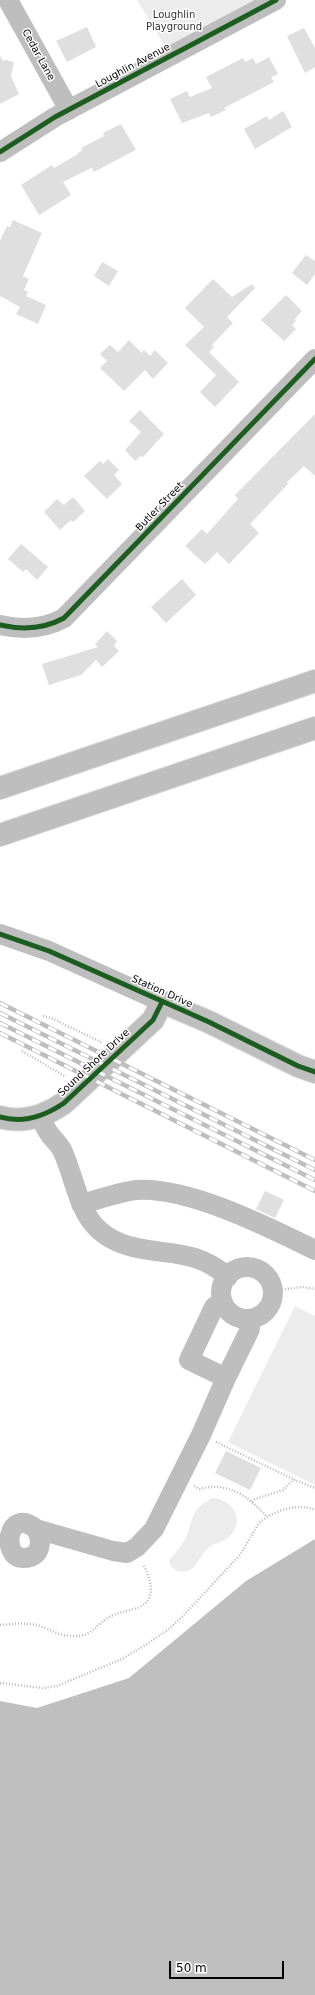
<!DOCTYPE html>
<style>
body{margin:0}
#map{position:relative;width:315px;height:1995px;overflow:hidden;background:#fff;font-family:"DejaVu Sans",sans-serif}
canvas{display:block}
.scale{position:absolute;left:169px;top:1961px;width:115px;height:18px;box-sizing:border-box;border:2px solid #000;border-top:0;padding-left:5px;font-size:12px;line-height:14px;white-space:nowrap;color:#000;-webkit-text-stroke:3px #fff;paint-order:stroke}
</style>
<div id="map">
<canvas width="315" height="1995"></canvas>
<div class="scale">50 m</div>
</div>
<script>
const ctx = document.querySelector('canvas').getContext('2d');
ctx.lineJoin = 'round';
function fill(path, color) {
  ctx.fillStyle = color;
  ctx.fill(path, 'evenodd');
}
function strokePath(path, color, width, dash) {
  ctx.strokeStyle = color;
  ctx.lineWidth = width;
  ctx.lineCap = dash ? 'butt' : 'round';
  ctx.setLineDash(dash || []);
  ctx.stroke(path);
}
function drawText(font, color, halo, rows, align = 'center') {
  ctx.font = font + ' "DejaVu Sans",sans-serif';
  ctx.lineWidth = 3;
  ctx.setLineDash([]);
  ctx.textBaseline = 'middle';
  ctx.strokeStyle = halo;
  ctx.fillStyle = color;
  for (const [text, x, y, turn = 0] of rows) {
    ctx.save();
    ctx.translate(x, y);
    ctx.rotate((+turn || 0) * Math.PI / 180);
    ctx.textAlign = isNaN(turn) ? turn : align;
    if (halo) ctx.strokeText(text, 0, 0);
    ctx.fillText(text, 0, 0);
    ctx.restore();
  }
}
fill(new Path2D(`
 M137,0H257L166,48Z
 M295,1306L315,1316V1485L228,1442Z
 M212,1498C232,1499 246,1519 230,1536C224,1542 215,1543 208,1548C198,1556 196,1575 179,1571C173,1570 171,1567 169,1561C173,1555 180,1548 184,1541C195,1520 188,1511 212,1498Z`), '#ececec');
fill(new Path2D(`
 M315,1539V1995H0V1701L37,1708L129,1678L246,1581Z`), '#bfbfbf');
fill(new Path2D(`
 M87,27L96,47L67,62L56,41Z
 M304,28L315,48V67L305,73L287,36Z
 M0,56L3,61L6,60L14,62L11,76L19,94L0,104Z
 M269,57L278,74L271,77L274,82L224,108L226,110L211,117L209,113L182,123L170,99L187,91L190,97L212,88L206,77L243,58L245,62L253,58L256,64Z
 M283,111L292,127L255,149L244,129L267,116L269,120Z
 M121,124L136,150L94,172L92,168L87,170L63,182L71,195L39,215L21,185L52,165L54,168L78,154V153L83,150L81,148L104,136L103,133Z
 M13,220L42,233L23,276L29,279L24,290L28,292L26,296L46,305L38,324L16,314L20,307L0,296V241L7,226L10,227Z
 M306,255L315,261V274L307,285L292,273Z
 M102,262L118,271L109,286L94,276Z
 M213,279L232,297L252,284L255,288L227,317L233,323L212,345L214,347L209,352L239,382L215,407L200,392L216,375L185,345L204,327L185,308Z
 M286,295L302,311L294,320L296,321L292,325L296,329L284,341L261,320Z
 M129,340L142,353L144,350L150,356L155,350L168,363L153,379L145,370L124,391L100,368L107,361L100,354L110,345L118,352Z
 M140,410L164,434L143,457L141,456L135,461L125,450L141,432L129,421Z
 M315,414V476L304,466L287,482L288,484L250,524L259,533L229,564L217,552L205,564L185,546L202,529L207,534L238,499L235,495Z
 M108,459L119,470L114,475L122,484L107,499L84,476L100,461L103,464Z
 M73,497L85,511L73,522L71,520L60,530L44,512L57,499L64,505Z
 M21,544L48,567L37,580L26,569L23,572L8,559Z
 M182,579L196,595L166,623L151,607Z
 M107,631L117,641L114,646L119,651L102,667L96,660L81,675L49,685L42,664L98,647L95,644Z
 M265,1191L284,1200L275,1218L256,1209Z
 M226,1451L261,1468L250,1490L215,1473Z`), '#dfdfdf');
const major = new Path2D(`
 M0,1117C24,1124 45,1116 64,1103L153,1020L162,1002L209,1022L298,1066L315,1072`);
const highway = new Path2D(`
 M0,788L315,681
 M0,835L315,728`);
strokePath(major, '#dbdbdb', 24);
strokePath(highway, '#dbdbdb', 24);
strokePath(new Path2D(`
 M43,1016L51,1018L103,1043
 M22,1051L66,1077
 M273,1291L302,1287L315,1289
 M216,1442L295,1480
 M194,1486L200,1489C228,1481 249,1497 267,1517
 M252,1502L255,1499L283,1490L292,1481L295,1480L315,1488
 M0,1625C13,1624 27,1622 40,1626C53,1631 59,1636 75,1636C93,1636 96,1624 111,1616C120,1612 128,1611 137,1608C159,1600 150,1578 143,1564
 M0,1683L42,1688L57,1686L122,1659L147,1644L166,1631L181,1618L240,1555L259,1523C273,1511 298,1502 315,1510`), '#b9b9b9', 2.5, [1, 2]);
strokePath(new Path2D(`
 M8,0L69,110
 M0,152L55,117L276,0
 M0,625C22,630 44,629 64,618L315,359
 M0,934L49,951L162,1002
 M41,1116C43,1120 44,1126 47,1130C51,1138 59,1143 63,1152C81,1194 79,1234 133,1247C171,1256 196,1249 228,1277
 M81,1204C97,1200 122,1191 137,1190C189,1187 268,1227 315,1250
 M221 1293a26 26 0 1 1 52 0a26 26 0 1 1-52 0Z
 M223,1302L214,1307L189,1360L226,1378L250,1329L249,1319
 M36,1529C43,1541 41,1558 24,1558C0,1559 7,1505 36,1529L113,1551L127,1553L137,1547L154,1529L201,1435L226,1378`), '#bebebe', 20);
strokePath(major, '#bebebe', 22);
strokePath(highway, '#bebebe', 22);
const rail = new Path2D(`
 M0,1003L315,1160
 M0,1013L315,1170
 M0,1023L315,1180
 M0,1033L315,1191`);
strokePath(rail, '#bebebe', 4.5);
strokePath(rail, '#fff', 3, [9]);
strokePath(new Path2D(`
 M0,152L55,117L276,0
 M0,625C22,630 44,629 64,618L315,359
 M0,934L49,951L209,1022L298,1066L315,1072
 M0,1117C24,1124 45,1116 64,1103L153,1020L162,1002`), '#1b5e20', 5);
drawText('10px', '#333', '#fff', [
 ["Loughlin",174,15],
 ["Playground",174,27]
]);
drawText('10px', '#000', '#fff', [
 ["Cedar Lane",38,55,61],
 ["Loughlin Avenue",133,66,-28],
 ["Butler Street",160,507,-46],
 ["Station Drive",162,992,24],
 ["Sound Shore Drive",94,1063,-43]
]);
</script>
